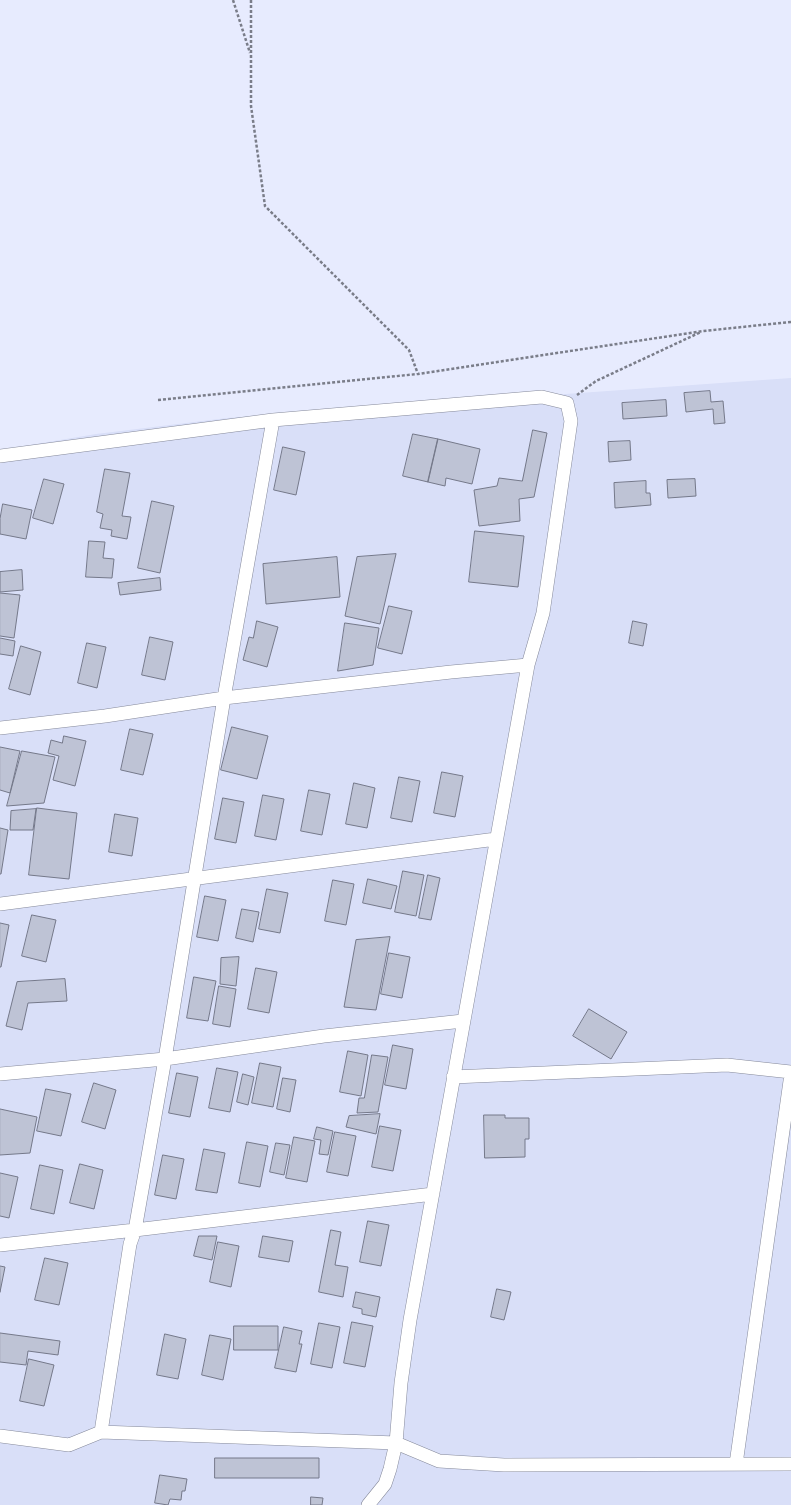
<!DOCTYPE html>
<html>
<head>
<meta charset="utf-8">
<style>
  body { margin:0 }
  canvas { display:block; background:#e7ebfe }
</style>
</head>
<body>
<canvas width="791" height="1505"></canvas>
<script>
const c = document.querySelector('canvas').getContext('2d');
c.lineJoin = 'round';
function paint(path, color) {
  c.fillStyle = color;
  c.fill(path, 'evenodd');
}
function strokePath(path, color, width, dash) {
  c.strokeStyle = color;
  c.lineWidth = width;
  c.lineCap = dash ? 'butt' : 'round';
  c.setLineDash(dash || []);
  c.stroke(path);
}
const built = new Path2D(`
  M 791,378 L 791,1505 L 0,1505 L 0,450 L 96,434 L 227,418 Z`);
const building = new Path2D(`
  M 710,391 L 711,402 L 723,401 L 725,423 L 714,424 L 713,409 L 686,412 L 684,393 Z
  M 666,400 L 667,416 L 623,419 L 622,403 Z
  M 533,430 L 547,433 L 534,497 L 519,499 L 520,521 L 479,526 L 474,490 L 497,486 L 499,478 L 522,481 Z
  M 413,434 L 438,439 L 428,482 L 403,476 Z
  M 438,439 L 480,449 L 472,484 L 446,478 L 445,486 L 428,482 Z
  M 630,441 L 631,460 L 609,462 L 608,442 Z
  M 283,447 L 305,452 L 296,495 L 274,490 Z
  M 105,469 L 130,473 L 122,516 L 131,517 L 127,539 L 111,536 L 112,530 L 100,528 L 103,514 L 97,512 Z
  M 44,479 L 64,484 L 53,524 L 33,518 Z
  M 695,479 L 696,496 L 668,498 L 667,480 Z
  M 646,481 L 646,493 L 650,493 L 651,505 L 615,508 L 614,483 Z
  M 152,501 L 174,506 L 160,573 L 138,568 Z
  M 3,504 L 32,510 L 26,539 L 0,534 L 0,519 Z
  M 475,531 L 524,536 L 518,587 L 469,582 Z
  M 89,541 L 105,542 L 103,558 L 114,559 L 112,578 L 86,577 Z
  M 396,554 L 380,624 L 345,616 L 357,557 Z
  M 337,557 L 340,597 L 266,604 L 263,564 Z
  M 22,570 L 23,590 L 0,592 L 0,572 Z
  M 160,578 L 161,590 L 120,595 L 118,583 Z
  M 0,593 L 20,595 L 14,638 L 0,636 Z
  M 389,606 L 412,611 L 402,654 L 378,648 Z
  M 257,621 L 278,627 L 267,667 L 243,660 L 249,637 L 253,638 Z
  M 633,621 L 647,624 L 643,646 L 629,643 Z
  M 345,623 L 379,628 L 373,665 L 338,671 Z
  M 150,637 L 173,642 L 165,680 L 142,675 Z
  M 0,638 L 15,641 L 13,656 L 0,654 Z
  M 87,643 L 106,647 L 97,688 L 78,683 Z
  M 21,646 L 41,652 L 30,695 L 9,689 Z
  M 232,727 L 268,736 L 257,779 L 221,770 Z
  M 130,729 L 153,734 L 143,775 L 121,770 Z
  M 64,736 L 86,741 L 75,786 L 53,780 L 59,756 L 48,753 L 51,740 L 62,743 Z
  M 0,747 L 20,751 L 10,793 L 0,790 Z
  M 22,751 L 55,757 L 44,803 L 7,806 Z
  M 442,772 L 463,776 L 455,817 L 434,813 Z
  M 399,777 L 420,781 L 412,822 L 391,818 Z
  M 354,783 L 375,788 L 367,828 L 346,824 Z
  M 309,790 L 330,794 L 322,835 L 301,831 Z
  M 263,795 L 284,799 L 276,840 L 255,836 Z
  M 223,798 L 244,802 L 236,843 L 215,839 Z
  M 37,808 L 77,813 L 69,879 L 29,875 Z
  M 36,809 L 33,830 L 10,830 L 11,811 Z
  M 115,814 L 138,818 L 132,856 L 109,852 Z
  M 0,828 L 8,830 L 1,874 L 0,874 Z
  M 403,871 L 424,875 L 416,916 L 395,912 Z
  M 428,875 L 440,878 L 431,920 L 419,918 Z
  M 368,879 L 397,886 L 391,909 L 363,903 Z
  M 333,880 L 354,884 L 346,925 L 325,921 Z
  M 267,889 L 288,893 L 280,933 L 259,929 Z
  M 205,896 L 226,900 L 218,941 L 197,937 Z
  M 242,909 L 259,912 L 253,942 L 236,938 Z
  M 32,915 L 56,920 L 46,962 L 22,956 Z
  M 0,923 L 9,925 L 1,967 L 0,967 Z
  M 390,937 L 376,1010 L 344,1007 L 356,940 Z
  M 389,953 L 410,957 L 402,998 L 381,994 Z
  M 239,957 L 236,986 L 220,984 L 221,958 Z
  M 256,968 L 277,972 L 269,1013 L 248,1009 Z
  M 194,977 L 216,981 L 208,1021 L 187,1018 Z
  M 65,979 L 67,1001 L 28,1003 L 22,1030 L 6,1026 L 17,982 Z
  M 219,986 L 236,989 L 230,1027 L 213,1024 Z
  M 589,1009 L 627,1032 L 611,1059 L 573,1036 Z
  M 393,1045 L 413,1049 L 406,1089 L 385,1085 Z
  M 348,1051 L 368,1055 L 361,1096 L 340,1092 Z
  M 372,1055 L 388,1057 L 378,1112 L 357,1113 L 359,1098 L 364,1098 Z
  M 260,1063 L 281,1067 L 273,1107 L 252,1103 Z
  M 217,1068 L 238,1072 L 230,1112 L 209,1108 Z
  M 177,1073 L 198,1077 L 190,1117 L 169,1113 Z
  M 243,1074 L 254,1077 L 248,1105 L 237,1102 Z
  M 283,1078 L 296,1080 L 290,1112 L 277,1109 Z
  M 94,1083 L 116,1090 L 105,1129 L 82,1122 Z
  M 46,1089 L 71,1094 L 61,1136 L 37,1131 Z
  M 0,1109 L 37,1117 L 30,1153 L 0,1155 Z
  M 380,1114 L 376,1134 L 346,1127 L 349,1116 Z
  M 484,1115 L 505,1115 L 505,1118 L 529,1118 L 529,1139 L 525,1139 L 525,1157 L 485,1158 Z
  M 380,1126 L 401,1130 L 393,1171 L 372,1167 Z
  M 317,1127 L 333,1131 L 328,1155 L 319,1154 L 321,1140 L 314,1139 Z
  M 335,1132 L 356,1136 L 348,1176 L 327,1172 Z
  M 294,1137 L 315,1141 L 307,1182 L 286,1178 Z
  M 247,1142 L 268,1146 L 260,1187 L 239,1183 Z
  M 276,1143 L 290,1145 L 284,1175 L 270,1172 Z
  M 204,1149 L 225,1153 L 217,1193 L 196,1190 Z
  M 163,1155 L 184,1159 L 176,1199 L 155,1195 Z
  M 80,1164 L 103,1170 L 94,1209 L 70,1203 Z
  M 40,1165 L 63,1170 L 54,1214 L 31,1209 Z
  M 0,1173 L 18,1177 L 9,1218 L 0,1216 Z
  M 368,1221 L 389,1225 L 381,1266 L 360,1262 Z
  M 331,1230 L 341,1232 L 335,1265 L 348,1267 L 343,1297 L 319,1292 Z
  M 199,1236 L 217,1236 L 212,1260 L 194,1256 Z
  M 263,1236 L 293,1241 L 289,1262 L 259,1257 Z
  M 218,1242 L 239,1246 L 231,1287 L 210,1282 Z
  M 45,1258 L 68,1263 L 59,1305 L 35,1300 Z
  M 0,1266 L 5,1267 L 0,1292 Z
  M 497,1289 L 511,1292 L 504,1320 L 491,1317 Z
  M 356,1292 L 380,1297 L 376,1317 L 362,1314 L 362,1309 L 353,1307 Z
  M 352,1322 L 373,1326 L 365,1367 L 344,1363 Z
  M 319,1323 L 340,1327 L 332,1368 L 311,1364 Z
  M 234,1326 L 278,1326 L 278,1350 L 234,1350 Z
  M 284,1327 L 302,1331 L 299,1344 L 302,1344 L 296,1372 L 275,1368 Z
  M 0,1333 L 60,1341 L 58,1355 L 28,1351 L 26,1365 L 0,1362 Z
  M 165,1334 L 186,1339 L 178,1379 L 157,1375 Z
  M 210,1335 L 231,1339 L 223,1380 L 202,1375 Z
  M 29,1359 L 54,1365 L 44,1406 L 20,1401 Z
  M 215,1458 L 319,1458 L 319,1478 L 215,1478 Z
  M 160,1475 L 187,1479 L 185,1491 L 182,1491 L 181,1500 L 170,1499 L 168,1505 L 155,1503 Z
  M 311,1497 L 323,1498 L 322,1505 L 311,1505 Z`);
const path = new Path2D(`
  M 233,0 L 250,53
  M 251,0 L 251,106 L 265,206 L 409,350 L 418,374
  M 577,395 L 596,381 L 701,332
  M 158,400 L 418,374 L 703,331 L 791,322`);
const minor = new Path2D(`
  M 0,456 L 273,420 L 542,397 L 567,403 L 571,421 L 543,613 L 528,665 L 410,1320 L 401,1383 L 396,1443 L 390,1469 L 385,1484 L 368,1505
  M 0,728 L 105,716 L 224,698 L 451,672 L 528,665
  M 0,904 L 496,839
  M 0,1074 L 165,1059 L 324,1036 L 463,1021
  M 453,1077 L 727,1065 L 791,1072
  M 0,1245 L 135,1230 L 433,1194
  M 101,1432 L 130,1244 L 135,1230 L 165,1059 L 224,698 L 273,420
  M 0,1436 L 69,1445 L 101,1432 L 396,1443 L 439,1461 L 504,1465 L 791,1464
  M 736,1464 L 791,1074`);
paint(built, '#d9dff8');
paint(building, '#bec3d5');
strokePath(building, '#75798a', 1);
strokePath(minor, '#85899a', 14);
strokePath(path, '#7a7d89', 2.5, [3, 2]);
strokePath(minor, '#fff', 13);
</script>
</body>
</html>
